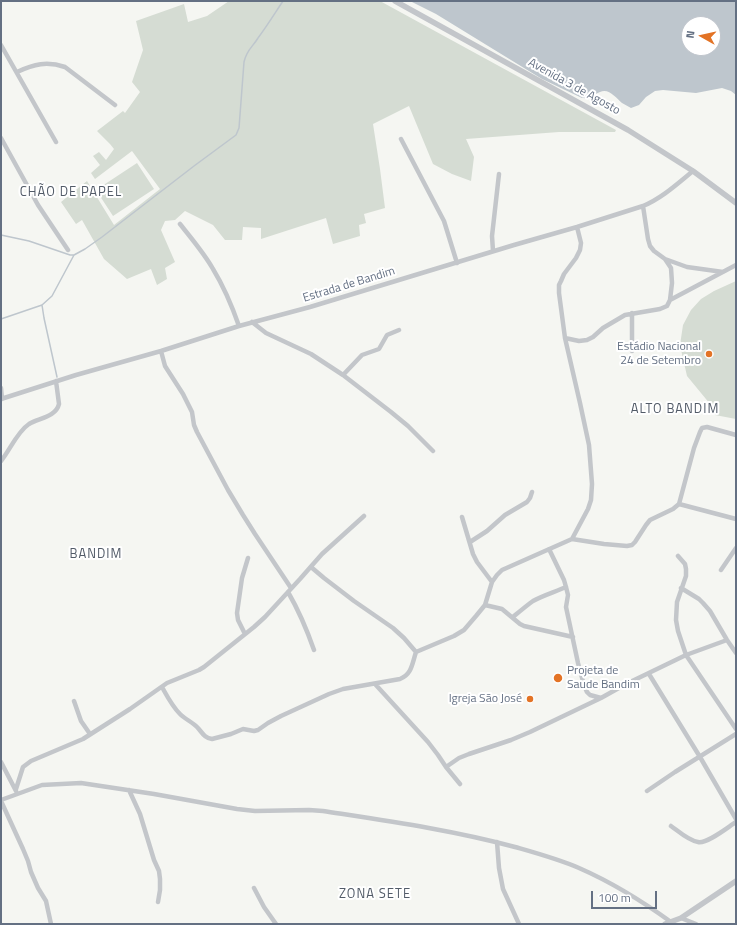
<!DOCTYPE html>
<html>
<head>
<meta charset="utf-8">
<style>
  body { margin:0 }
  #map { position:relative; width:737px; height:925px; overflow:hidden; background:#f5f6f2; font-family:"Titillium Web",sans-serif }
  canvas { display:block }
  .frame { position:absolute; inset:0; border:2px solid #647083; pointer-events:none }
  .north { position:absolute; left:681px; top:16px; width:40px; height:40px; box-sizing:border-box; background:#fff; border:1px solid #c1c6cd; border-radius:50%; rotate:278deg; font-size:11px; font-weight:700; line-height:16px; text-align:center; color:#647083 }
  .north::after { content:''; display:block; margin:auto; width:14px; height:18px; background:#e37325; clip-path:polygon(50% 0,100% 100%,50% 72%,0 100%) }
  .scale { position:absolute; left:591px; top:891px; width:66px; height:18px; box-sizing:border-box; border:2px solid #647083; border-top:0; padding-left:5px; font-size:12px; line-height:14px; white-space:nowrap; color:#647083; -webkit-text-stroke:3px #fff; paint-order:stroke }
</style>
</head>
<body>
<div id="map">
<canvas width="737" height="925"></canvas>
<div class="frame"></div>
<div class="north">N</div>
<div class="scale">100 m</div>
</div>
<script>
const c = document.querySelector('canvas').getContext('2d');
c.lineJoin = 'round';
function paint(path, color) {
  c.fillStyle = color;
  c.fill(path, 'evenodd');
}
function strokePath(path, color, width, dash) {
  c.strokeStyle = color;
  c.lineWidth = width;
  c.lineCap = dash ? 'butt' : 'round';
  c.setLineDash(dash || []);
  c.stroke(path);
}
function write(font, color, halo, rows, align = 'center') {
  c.font = font + ' "Titillium Web",sans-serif';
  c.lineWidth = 4;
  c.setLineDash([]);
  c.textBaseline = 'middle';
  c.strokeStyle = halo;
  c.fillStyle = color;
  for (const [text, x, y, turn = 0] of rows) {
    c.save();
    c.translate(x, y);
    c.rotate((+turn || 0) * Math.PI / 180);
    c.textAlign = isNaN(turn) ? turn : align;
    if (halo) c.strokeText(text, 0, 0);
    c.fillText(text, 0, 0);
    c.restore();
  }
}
const green = new Path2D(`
  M 229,1 L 380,1 L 616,130 L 615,132 L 559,132 L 466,139 L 474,157 L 471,181 L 452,174 L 433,164 L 409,106 L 373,124 L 380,169 L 385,208 L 364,214 L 366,223 L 359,225 L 360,236 L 333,244 L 326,218 L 261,239 L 261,228 L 243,227 L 242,240 L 225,240 L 213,225 L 185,211 L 175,220 L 165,221 L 161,230 L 175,262 L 165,268 L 167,279 L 157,285 L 151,269 L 127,279 L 104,259 L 82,220 L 76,224 L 61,202 L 87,181 L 114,225 L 160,189 L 132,151 L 95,179 L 91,173 L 100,165 L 93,156 L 99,152 L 106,160 L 114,149 L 110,144 L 97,131 L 123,111 L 125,113 L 140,92 L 132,82 L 143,50 L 136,21 L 184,4 L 188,22 L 207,16 Z
  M 137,163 L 154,189 L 113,216 L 96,190 Z
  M 736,281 L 736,419 L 715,415 L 715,410 L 687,376 L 684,363 L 680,345 L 683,325 L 691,310 L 701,299 L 714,291 Z`);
const water = new Path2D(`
  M 410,1 L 736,1 L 736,95 L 731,91 L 722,88 L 696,93 L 663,90 L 655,91 L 646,97 L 639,105 L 631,108 C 628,106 625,105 622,103 C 616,98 609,88 600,92 C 592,95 591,99 582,98 L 542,79 L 493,49 L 436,14 ZM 689,24 L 713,24 L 713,48 L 689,48 Z`);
const stream = new Path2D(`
  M 1,235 L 29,241 L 70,255 L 74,255
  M 42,305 L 44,318 L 57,377
  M 1,319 L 42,305 L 52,296 L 74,255 L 85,249 L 102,237 L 194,166 L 236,135 L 239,128 L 244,62 C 247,49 252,48 258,38 C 267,26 275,13 283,1`);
const minor = new Path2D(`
  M 1,45 L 56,142
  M 17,72 C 34,64 47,61 65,67 L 115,105
  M 1,138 L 38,205 L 68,250
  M 401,139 L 444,221 L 457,263
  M 180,224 C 191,238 204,253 213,269 C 224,287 232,306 239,326
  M 493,251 L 492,236 L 499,174
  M 665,259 L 687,267 L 723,272
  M 670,300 L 736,265
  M 252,322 L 266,333 L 311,354 L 343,375 L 391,412 L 408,426 L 433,451
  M 565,338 L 579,341 L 587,340 L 593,337 L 603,328 L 625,315 L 660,309 L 667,306 L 670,300 L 672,283 L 671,268 L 665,259 L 654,251 L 650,246 L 648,239 L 643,206
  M 161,351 L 165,366 L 183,394 L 192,412 L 194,425 L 197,432 L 228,490 L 243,515 L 255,534 L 291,588
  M 632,351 L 632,313
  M 343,375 L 362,355 L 379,349 L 387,335 L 399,330
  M 1,388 L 2,399
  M 1,399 L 76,375 L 161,351 L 239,326 L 310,307 L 514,245 L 577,227 L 643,206 C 662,198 677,184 693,171
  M 1,461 C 10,450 17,432 29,424 C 39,418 56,417 59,404 L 56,381
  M 679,504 L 736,519
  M 462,517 L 473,554 L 477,562 L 492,582
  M 572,539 L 604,544 L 627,546 L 632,545 L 635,542 L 646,525 L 650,520 L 673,509 L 679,504 L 694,448 L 700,432 L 702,428 L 707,427 L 736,435
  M 470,542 L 487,531 L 505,515 L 527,502 L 530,498 L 532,492
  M 549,549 L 564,580 L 566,587 L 568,595 L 566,607 L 578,663 L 584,685 L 587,692 L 590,695 L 601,698
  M 678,556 L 685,564 L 686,569 L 686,576 L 677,602 L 676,620 L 678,631 L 686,655 L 736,729
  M 311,567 L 324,578 L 354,601 L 393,628 L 404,638 L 416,652
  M 721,570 L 736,548
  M 681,588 L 699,599 L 703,603 L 710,611 L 727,640 L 736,653
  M 288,592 C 299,611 307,630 314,650
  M 485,605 L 502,609 L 520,624 L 524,626 L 573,637
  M 513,617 C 519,612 526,606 533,601 C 544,595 555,592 566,587
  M 245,634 L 238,620 L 237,613 L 242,578 L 248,558
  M 649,674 L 700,757 L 736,819
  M 375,684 L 428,742 L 438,755 L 446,767 L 460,784
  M 162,687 C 167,696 172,706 180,714 C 185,719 192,722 197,727 C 202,732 204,738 212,739 L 231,734 L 243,729 L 254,731 L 258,730 L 268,723 L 281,716 L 329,694 L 343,689 L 400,679 C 412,674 412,664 416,652 L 454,636 L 464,630 L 476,616 L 485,605 L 492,582 L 497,575 L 502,570 L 572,539 L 588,509 L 591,500 L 592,484 L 589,445 L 580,403 L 565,338 L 559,293 L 559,285 L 561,281 L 564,274 L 576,258 L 580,250 L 581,243 L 577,227
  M 74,701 L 81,721 L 90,734
  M 1,762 L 16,791
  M 446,767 L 459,758 L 469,754 L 511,740 L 530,732 L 601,698 L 626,684 L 686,655 L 727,640
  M 16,789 L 23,767 L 31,761 L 83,739 L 130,709 L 167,683 L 199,670 L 204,667 L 254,627 L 265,617 L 300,579 L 322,554 L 364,516
  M 129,790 L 140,814 L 154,860 L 159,871 L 160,879 L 160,890 L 158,902
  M 647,791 L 675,772 L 736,734
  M 1,800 L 42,785 L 81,783 L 154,794 L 237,809 L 255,811 L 309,810 L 323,811 C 388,821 452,830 515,847 C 536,853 558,859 579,868 C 611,882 642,901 671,922
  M 1,801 L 23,849 L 28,861 L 31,872 L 38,888 L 46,901 L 51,924
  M 671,826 C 678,831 689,841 698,842 C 707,844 728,827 736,822
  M 497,842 L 499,868 L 503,889 L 519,924
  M 254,888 L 264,907 L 276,924
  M 681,918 L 696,924`);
const tertiary = new Path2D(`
  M 395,1 L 628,130 L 693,171 L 736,203
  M 665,924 L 681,918 L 736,881`);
const markers = [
  [709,354,4,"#e37325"],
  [558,678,5,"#e37325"],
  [530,699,4,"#e37325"]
];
const streetNames = [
  ["Avenida 3 de Agosto",574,87,29],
  ["Estrada de Bandim",349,285,-17]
];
const poiNames = [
  ["Estádio Nacional",701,347],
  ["24 de Setembro",701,361],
  ["Projeta de",567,671,"left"],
  ["Saude Bandim",567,685,"left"],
  ["Igreja São José",522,699]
];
const neighbourhoodNames = [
  ["CHÃO DE PAPEL",71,193],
  ["ALTO BANDIM",675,410],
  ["BANDIM",96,555],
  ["ZONA SETE",375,895]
];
paint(green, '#d5dcd3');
paint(water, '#bec6cd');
strokePath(stream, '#bec6cd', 1.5);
strokePath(minor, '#c3c6ca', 4.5);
strokePath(tertiary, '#c3c6ca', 5.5);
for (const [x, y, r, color] of markers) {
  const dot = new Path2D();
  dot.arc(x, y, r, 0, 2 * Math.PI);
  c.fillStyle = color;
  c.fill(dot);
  strokePath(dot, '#fff', 1.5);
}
write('12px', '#647083', '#fff', streetNames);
write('12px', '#647083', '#fff', poiNames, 'right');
c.letterSpacing = '1px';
write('13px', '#525b68', '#fff', neighbourhoodNames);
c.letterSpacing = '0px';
</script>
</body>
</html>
